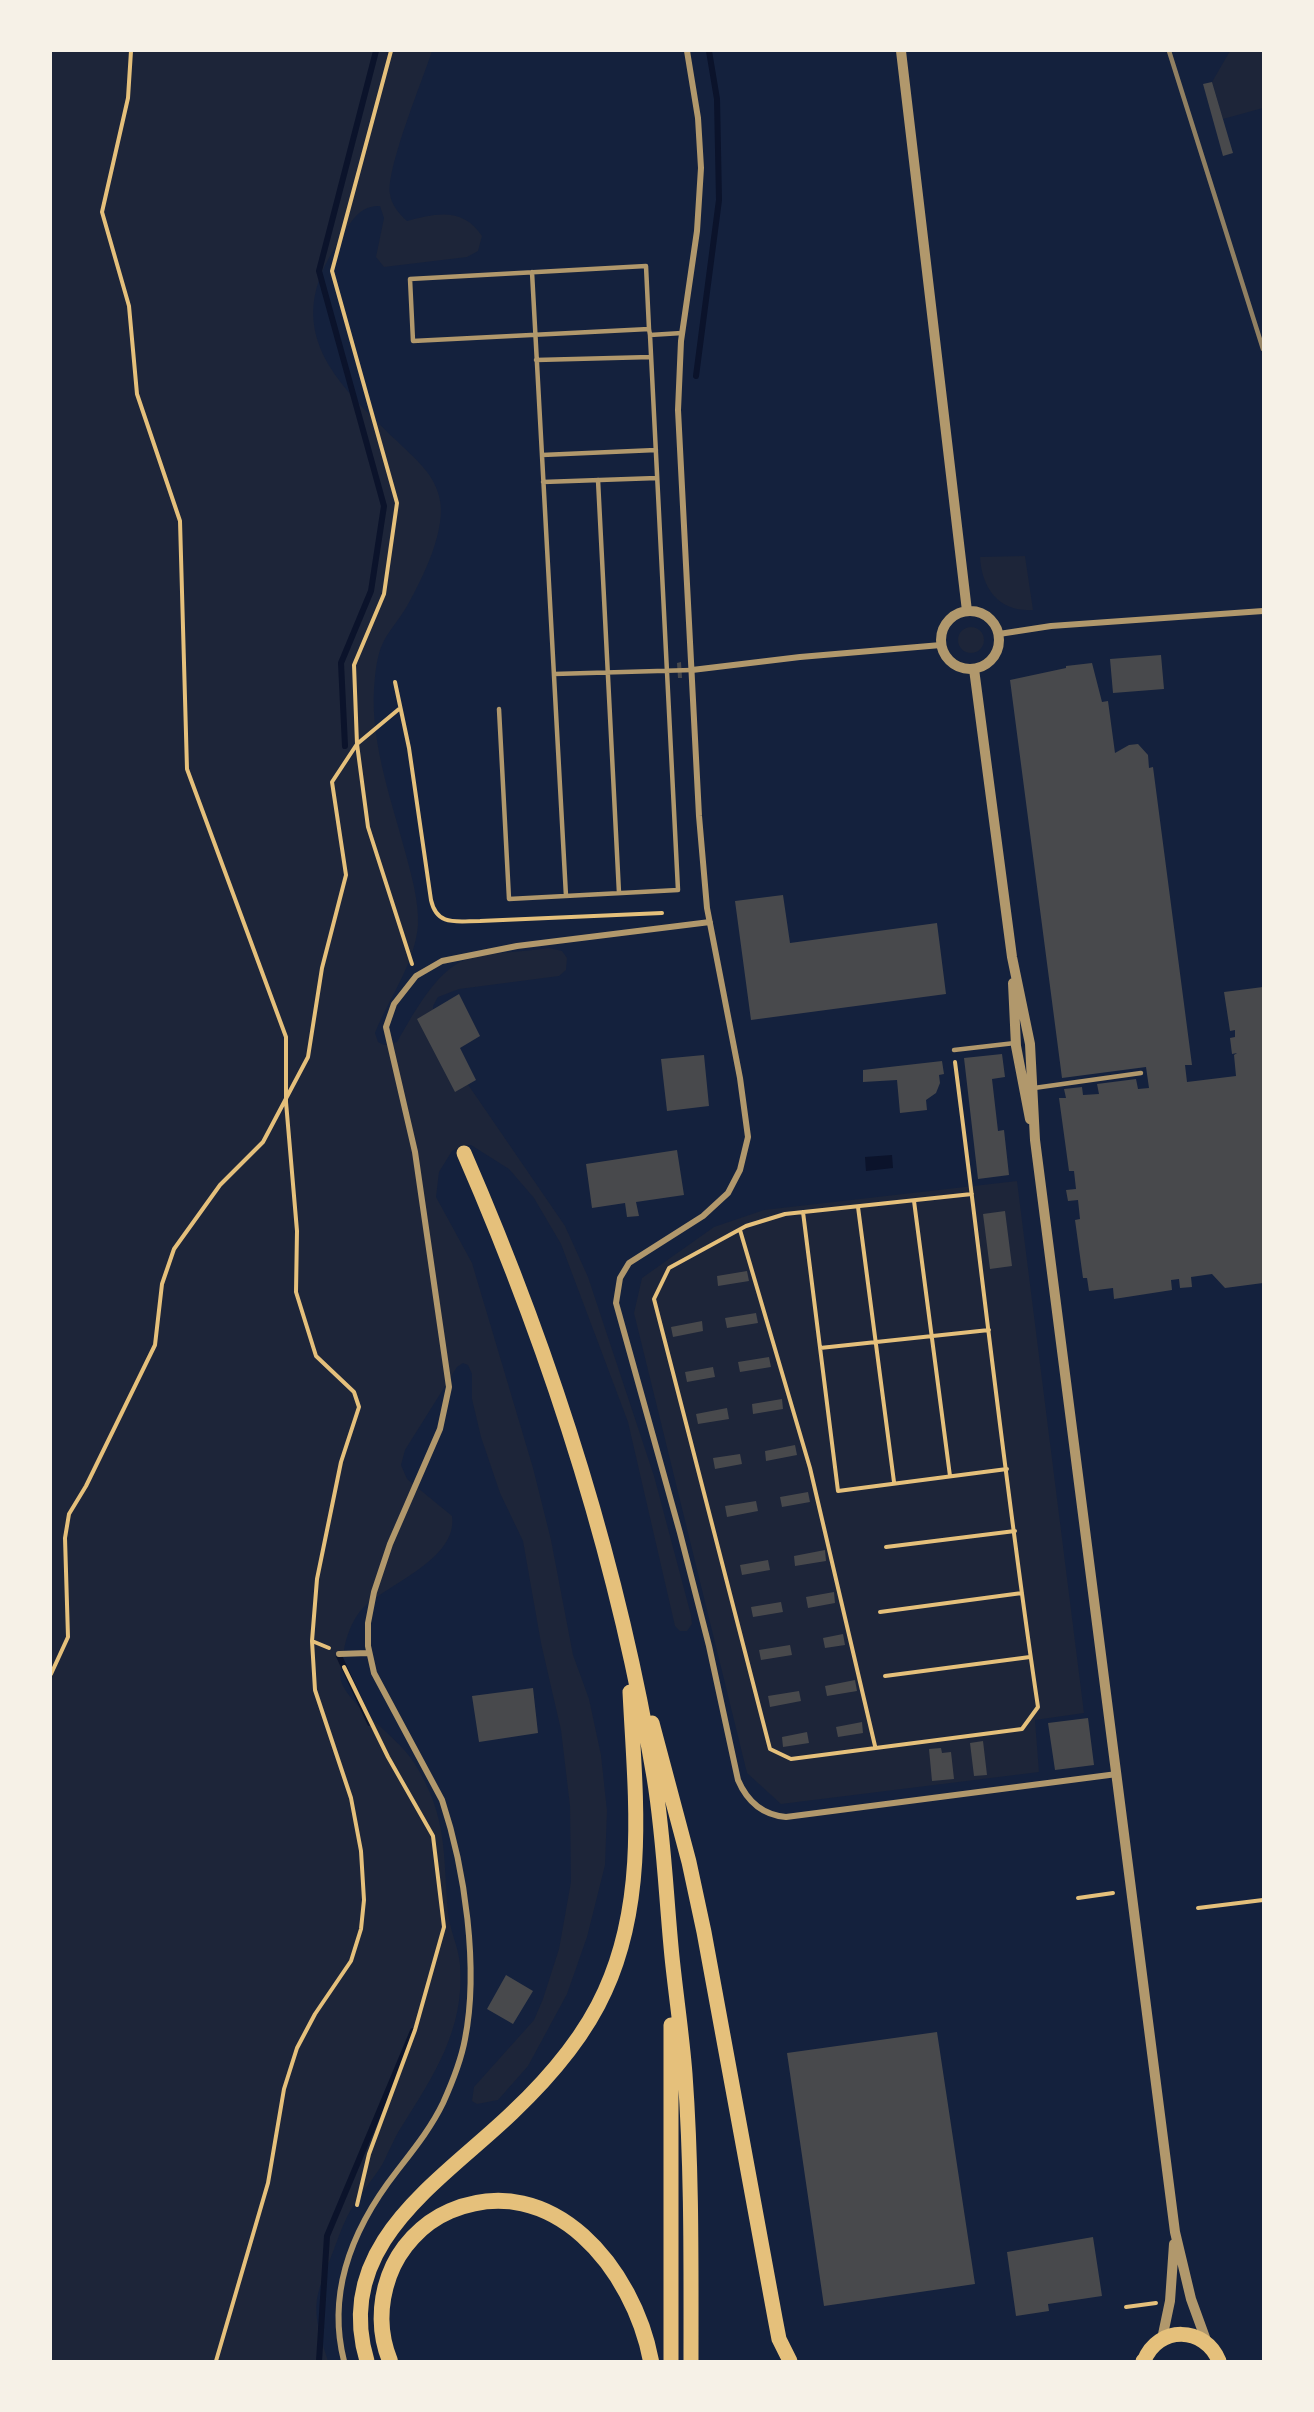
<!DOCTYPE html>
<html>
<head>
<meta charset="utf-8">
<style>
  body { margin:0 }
  #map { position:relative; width:1314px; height:2412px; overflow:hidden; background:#14213d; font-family:Manrope,sans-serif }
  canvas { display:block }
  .frame { position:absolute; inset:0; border:52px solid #f6f1e7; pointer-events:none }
</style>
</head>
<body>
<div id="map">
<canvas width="1314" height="2412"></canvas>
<div class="frame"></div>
</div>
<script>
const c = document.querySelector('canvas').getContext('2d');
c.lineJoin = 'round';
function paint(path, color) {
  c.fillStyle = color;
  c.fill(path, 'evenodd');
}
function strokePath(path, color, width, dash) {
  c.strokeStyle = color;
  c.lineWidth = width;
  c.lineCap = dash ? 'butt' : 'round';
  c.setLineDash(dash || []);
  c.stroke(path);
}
const green = new Path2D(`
  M 51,51 L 432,51 C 423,79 386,169 390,194 C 391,204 399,214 407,221 C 436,213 463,207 482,236 L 478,251 L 467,257 L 384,267 L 376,257 L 384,218 L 380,206 C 357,205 349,226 338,243 C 280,330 334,381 397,441 C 414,458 433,472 439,496 C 448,527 423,578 407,606 C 400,619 388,631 382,645 C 378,654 376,667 375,677 C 368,736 390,795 405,851 C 411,874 419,900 418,925 C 415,963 389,998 375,1033 L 378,1042 L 384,1045 L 397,1042 C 411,1018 436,970 465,960 C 489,952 523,952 549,948 L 562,951 L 567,958 L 566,970 L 559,976 L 459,989 L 438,997 L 433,1006 L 433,1024 L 445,1051 L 565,1226 L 588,1277 L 654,1476 L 691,1615 L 692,1624 L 687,1631 L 680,1631 L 675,1626 L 628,1422 L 561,1244 L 534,1198 L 509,1169 L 471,1145 L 462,1146 L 452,1151 L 439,1172 L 436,1197 L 472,1263 L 533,1468 L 551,1540 L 573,1655 L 589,1699 L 601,1755 L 607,1811 L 605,1865 L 587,1937 L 567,1994 L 528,2066 L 498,2100 L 477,2104 L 472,2101 L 474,2087 L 534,2020 L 543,1999 L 559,1949 L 571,1882 L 570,1806 L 561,1730 L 541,1643 L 523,1541 L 500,1493 L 481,1437 L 472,1399 L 472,1374 L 468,1365 L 463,1363 L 457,1367 L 405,1450 L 401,1465 L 407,1479 L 452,1516 C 458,1559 389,1583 363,1608 C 353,1618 345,1639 344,1652 C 342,1661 339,1673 341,1681 C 348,1705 399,1737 415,1764 C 448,1817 443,1854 448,1913 C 450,1931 459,1948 460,1965 C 465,2029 434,2075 402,2126 C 394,2138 389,2152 382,2165 C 371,2182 356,2199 347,2217 C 340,2231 335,2248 329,2262 C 325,2274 319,2287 317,2299 C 314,2320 322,2342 328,2361 L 51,2361 Z
  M 1230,51 L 1263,51 L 1263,108 L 1223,119 L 1212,82 Z
  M 1025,556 L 1033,610 C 1000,612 982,590 980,557 Z
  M958 640a13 13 0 1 1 26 0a13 13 0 1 1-26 0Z
  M 1017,1181 L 1084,1713 L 1035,1720 L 1039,1772 L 781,1804 L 747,1773 L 634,1313 L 642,1278 L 714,1227 L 764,1210 Z`);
const water = new Path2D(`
  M 892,1155 L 893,1168 L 866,1171 L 865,1157 Z`);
const stream = new Path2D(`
  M 696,376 L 719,200 L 717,99 L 709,51
  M 345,746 L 341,663 L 371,591 L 384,506 L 319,271 L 376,51
  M 339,1656 L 370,1723
  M 319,2361 L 327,2236 L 413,2031`);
const building = new Path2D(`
  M 1212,82 L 1233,153 L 1223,156 L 1203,84 Z
  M 1161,655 L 1164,689 L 1113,693 L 1110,659 Z
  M 681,662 L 682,678 L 678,678 L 677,663 Z
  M 1092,663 L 1102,702 L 1108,701 L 1115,753 L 1129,745 L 1138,744 L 1148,755 L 1149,768 L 1153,767 L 1192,1065 L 1185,1065 L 1187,1082 L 1236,1076 L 1234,1055 L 1237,1053 L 1232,1054 L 1230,1038 L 1235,1037 L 1235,1030 L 1230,1031 L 1224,992 L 1263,987 L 1263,1283 L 1225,1288 L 1212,1274 L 1191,1277 L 1192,1287 L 1180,1288 L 1179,1279 L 1171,1280 L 1172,1290 L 1114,1299 L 1113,1288 L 1089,1291 L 1087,1278 L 1083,1278 L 1075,1220 L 1080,1219 L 1078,1200 L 1068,1201 L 1066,1190 L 1076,1189 L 1074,1171 L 1069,1171 L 1059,1098 L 1066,1098 L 1064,1089 L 1082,1087 L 1083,1095 L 1099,1094 L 1097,1084 L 1136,1079 L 1138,1089 L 1149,1088 L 1146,1067 L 1062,1078 L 1010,680 L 1066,668 L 1066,666 Z
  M 783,895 L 790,943 L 937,923 L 946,994 L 751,1020 L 735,901 Z
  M 459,994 L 480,1036 L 460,1048 L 476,1080 L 455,1092 L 417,1019 Z
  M 1002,1054 L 1005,1077 L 992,1079 L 998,1131 L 1004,1130 L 1009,1175 L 978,1179 L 964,1058 Z
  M 704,1055 L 709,1106 L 667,1111 L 661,1059 Z
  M 942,1061 L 944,1074 L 939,1075 L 940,1083 L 936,1093 L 926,1100 L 927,1110 L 900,1113 L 897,1080 L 863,1082 L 863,1070 Z
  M 677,1150 L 684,1195 L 636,1202 L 639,1216 L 627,1217 L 625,1203 L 592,1208 L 586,1164 Z
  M 1005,1211 L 1012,1266 L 990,1269 L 983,1214 Z
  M 747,1271 L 749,1281 L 718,1286 L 717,1276 Z
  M 756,1313 L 758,1323 L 727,1328 L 725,1318 Z
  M 702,1321 L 703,1331 L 673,1337 L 671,1327 Z
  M 769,1357 L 771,1367 L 740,1372 L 738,1362 Z
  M 713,1367 L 715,1377 L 687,1382 L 685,1372 Z
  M 782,1399 L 783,1409 L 753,1414 L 752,1404 Z
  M 727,1408 L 729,1419 L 698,1424 L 696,1414 Z
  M 795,1445 L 797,1455 L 766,1461 L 765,1451 Z
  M 740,1454 L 742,1464 L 715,1469 L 713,1458 Z
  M 808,1492 L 810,1502 L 782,1507 L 780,1497 Z
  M 756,1501 L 758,1511 L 727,1517 L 725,1506 Z
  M 825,1550 L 826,1561 L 795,1566 L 794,1556 Z
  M 768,1560 L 770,1570 L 742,1575 L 740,1565 Z
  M 834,1592 L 835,1603 L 808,1608 L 806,1597 Z
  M 781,1602 L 783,1612 L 753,1617 L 751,1607 Z
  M 843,1634 L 845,1645 L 825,1648 L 823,1638 Z
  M 790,1645 L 792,1655 L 761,1660 L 759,1650 Z
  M 855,1680 L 857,1691 L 827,1696 L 825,1686 Z
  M 533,1688 L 538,1733 L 479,1742 L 472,1696 Z
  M 799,1691 L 801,1701 L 770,1707 L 768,1696 Z
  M 1088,1718 L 1094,1765 L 1055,1770 L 1048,1723 Z
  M 862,1722 L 863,1733 L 838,1737 L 836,1727 Z
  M 807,1732 L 809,1743 L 783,1747 L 782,1737 Z
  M 983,1741 L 987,1775 L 974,1776 L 970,1743 Z
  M 941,1748 L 942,1753 L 951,1752 L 954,1779 L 932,1781 L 929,1749 Z
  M 506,1975 L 533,1991 L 513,2024 L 487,2009 Z
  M 937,2032 L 975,2284 L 824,2306 L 787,2053 Z
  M 1093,2237 L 1102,2296 L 1048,2304 L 1049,2311 L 1016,2316 L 1007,2252 Z`);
const path = new Path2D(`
  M 131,51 L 128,98 L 102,212 L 129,306 L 137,394 L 180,521 L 187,769 L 286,1037 L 286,1102 L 297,1231 L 296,1292 L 316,1356 L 354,1392 L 359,1407 L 341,1462 L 317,1579 L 312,1641 L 329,1648
  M 391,51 L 332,271 L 397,503 L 384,594 L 354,665 L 357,744 L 368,827 L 412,964
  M 395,682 L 409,748 L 431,900 C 437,927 457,921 480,921 L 662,913
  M 955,1062 C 983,1277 1006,1493 1038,1707 L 1022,1729 L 791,1759 L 770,1749 L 654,1299 L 669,1268 L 746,1226 L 785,1214 L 972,1194
  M 914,1201 L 950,1476
  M 858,1207 L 894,1482
  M 803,1212 L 838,1491 L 1007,1469
  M 740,1230 L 810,1468 L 875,1746
  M 820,1348 L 989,1330
  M 886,1547 L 1015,1531
  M 880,1612 L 1022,1593
  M 344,1667 L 388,1757 L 433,1836 L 444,1927 L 415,2030 L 369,2154 L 357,2205
  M 51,1674 L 68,1637 L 65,1538 L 69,1514 L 86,1486 L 155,1345 L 162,1284 L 174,1249 L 220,1185 L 263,1142 L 308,1057 L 322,968 L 346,875 L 332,782 L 357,744 L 399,709
  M 885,1676 L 1030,1657
  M 1078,1898 L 1113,1893
  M 1198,1908 L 1263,1900
  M 1126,2307 L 1156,2303
  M 216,2361 L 268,2183 L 284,2089 L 297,2048 L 315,2014 L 351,1961 L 361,1929 L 364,1900 L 361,1851 L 351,1798 L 315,1690 L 312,1641`);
const service = new Path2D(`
  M 532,272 L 566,896
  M 649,329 L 646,266 L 410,279 L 413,341 L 649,329 L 650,335 L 682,333
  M 536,360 L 651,357
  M 542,455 L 656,450
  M 598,480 L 619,893
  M 543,482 L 657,478
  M 554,674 L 692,670
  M 499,709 L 509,899 L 678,890 L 650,335
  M 954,1050 L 1015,1043
  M 1034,1088 L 1141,1073`);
const minor = new Path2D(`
  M 687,51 L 698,118 L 701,168 L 697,231 L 681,341 L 678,410 L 699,816 L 707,908 L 740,1078 L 748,1137 L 740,1170 L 728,1193 L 703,1216 L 629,1263 L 620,1278 L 616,1303 L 680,1533 L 709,1646 L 738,1780 C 747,1801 763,1815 786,1817 L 1117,1774
  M 999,634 L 1051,626 L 1263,611
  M 692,670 L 800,657 L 941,645
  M 339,1654 L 368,1653
  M 344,2361 C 326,2290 354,2226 397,2171 C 414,2149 431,2128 443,2103 C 452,2083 461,2061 465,2039 C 479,1968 465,1869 442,1800 L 374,1673 L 368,1646 L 368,1623 L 374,1592 L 390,1544 L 440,1429 L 449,1387 L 415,1152 L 386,1027 L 394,1004 L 416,976 L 442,961 L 517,946 L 710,922`);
const tertiary = new Path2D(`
  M 901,51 L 967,611
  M941 640a29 29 0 1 1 58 0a29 29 0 1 1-58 0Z
  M 974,669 L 1012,957 L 1030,1044 L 1035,1140 L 1175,2232 L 1191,2299 L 1207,2343
  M 1013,983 L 1016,1046 L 1030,1119
  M 1162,2339 L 1170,2301 L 1174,2244`);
const primary = new Path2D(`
  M 1144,2361 C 1158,2325 1205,2326 1219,2361`);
const trunk = new Path2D(`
  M 464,1153 C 551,1353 618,1561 654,1777 C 664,1837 666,1897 672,1957 C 676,1996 682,2035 685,2074 C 692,2170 691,2266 691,2361
  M 652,1723 L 689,1862 L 704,1932 L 775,2318 L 779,2339 L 790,2361
  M 367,2361 C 332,2245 440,2182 512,2113 C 549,2078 584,2038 605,1991 C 648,1897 635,1792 630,1692
  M 671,2361 L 671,2025
  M 1143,2361 L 1144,2361`);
const motorway = new Path2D(`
  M 390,2361 C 379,2334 379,2304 389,2276 C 399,2248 422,2223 450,2211 C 553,2168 634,2270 651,2361`);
const rail = new Path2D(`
  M 1169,51 L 1263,349`);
paint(green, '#1d2539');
paint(water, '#0b132b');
strokePath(stream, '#0b132b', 6);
paint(building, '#48494c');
strokePath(path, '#e5c07b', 4);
strokePath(service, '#b1986c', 4.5);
strokePath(minor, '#b1986c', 6);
strokePath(tertiary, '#b1986c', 10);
strokePath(primary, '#e5c07b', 15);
strokePath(trunk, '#e5c07b', 15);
strokePath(motorway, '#e5c07b', 16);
strokePath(rail, '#918062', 4.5);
</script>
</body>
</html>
